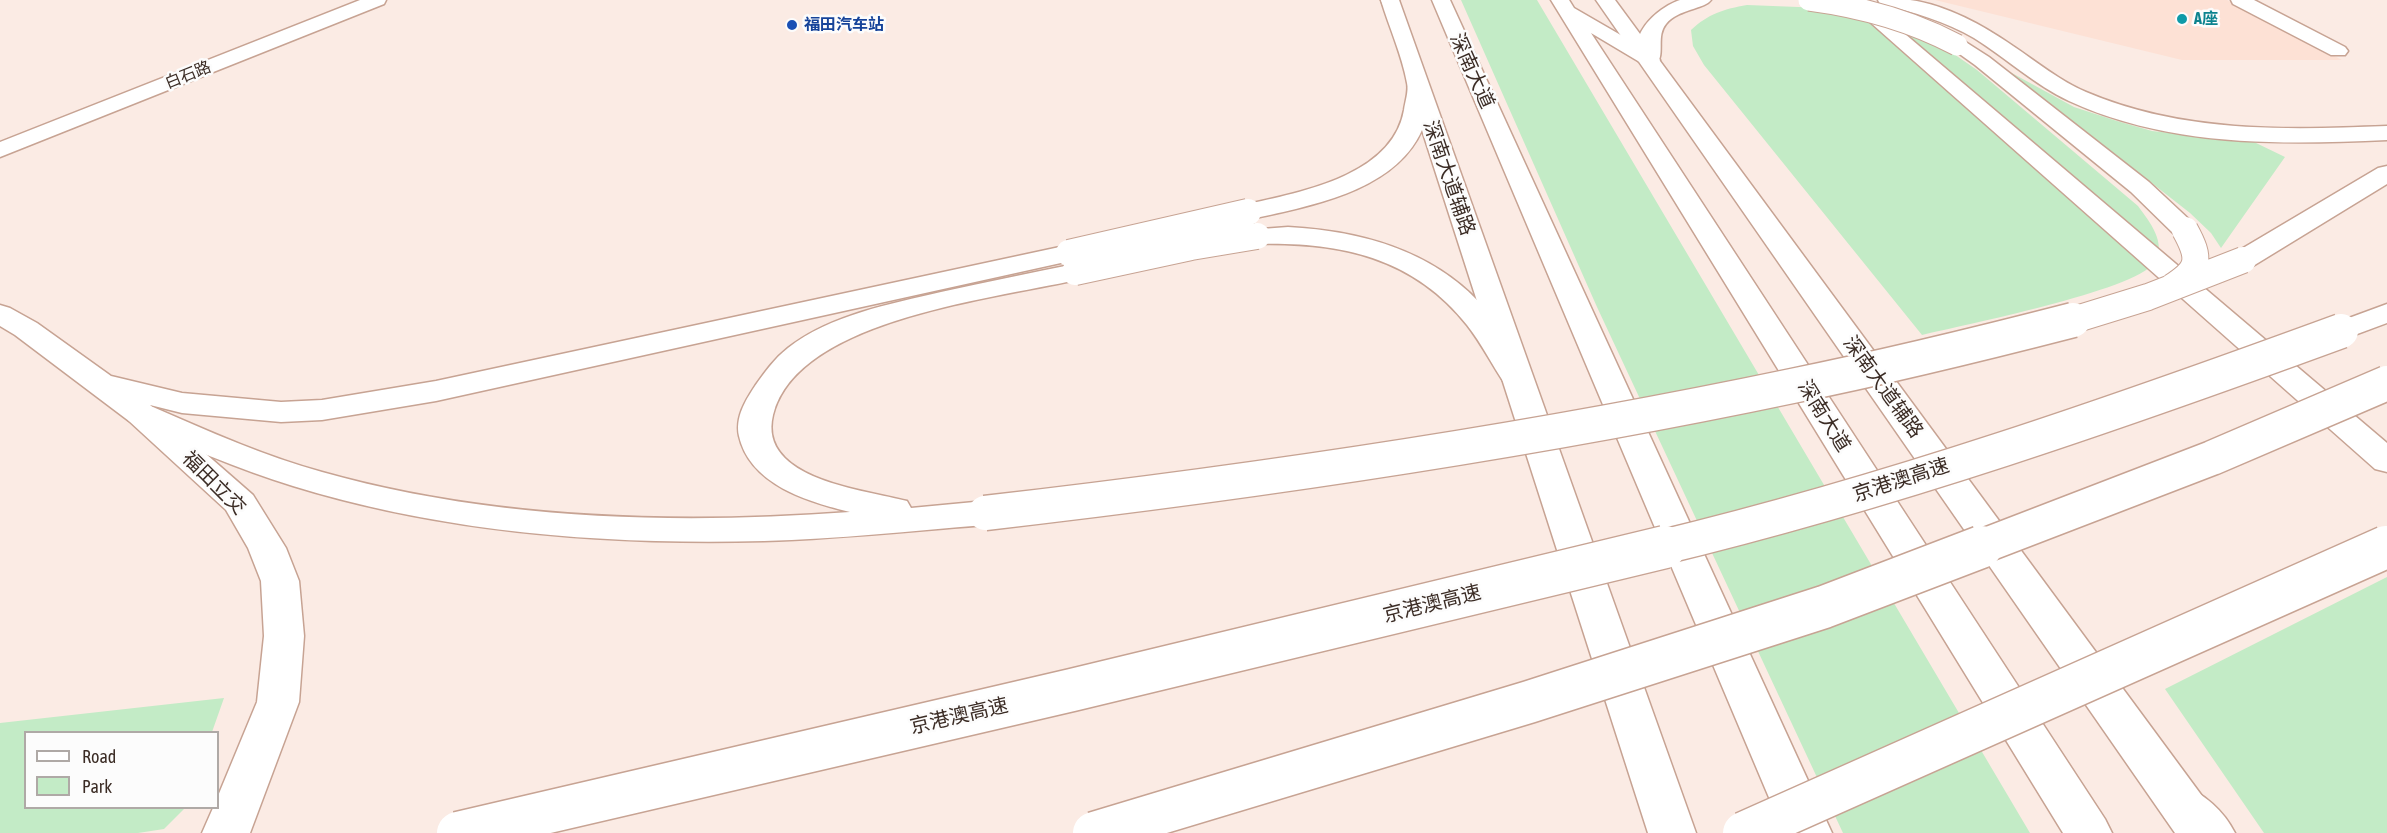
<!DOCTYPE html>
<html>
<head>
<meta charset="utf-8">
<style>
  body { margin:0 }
  #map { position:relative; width:2387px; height:833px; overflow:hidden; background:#fbebe4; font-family:"Asap Condensed",sans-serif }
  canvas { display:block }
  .legend { position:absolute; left:24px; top:731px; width:195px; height:78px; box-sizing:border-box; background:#fcfcfc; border:2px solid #afa9a6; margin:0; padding:8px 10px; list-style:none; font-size:18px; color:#3b2c25 }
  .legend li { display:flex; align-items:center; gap:12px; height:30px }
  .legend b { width:30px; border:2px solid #afa9a6 }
</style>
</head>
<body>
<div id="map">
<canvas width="2387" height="833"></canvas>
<ul class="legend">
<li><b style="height:8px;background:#fff"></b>Road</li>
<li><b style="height:16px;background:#c3ebc6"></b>Park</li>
</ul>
</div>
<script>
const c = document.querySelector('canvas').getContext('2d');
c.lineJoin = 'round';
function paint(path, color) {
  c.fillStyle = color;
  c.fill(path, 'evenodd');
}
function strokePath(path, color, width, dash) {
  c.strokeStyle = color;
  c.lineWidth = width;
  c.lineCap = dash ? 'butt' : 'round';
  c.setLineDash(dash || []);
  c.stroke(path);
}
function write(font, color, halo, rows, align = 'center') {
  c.font = font + ' "Asap Condensed","Noto Sans SC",sans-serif';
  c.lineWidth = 5;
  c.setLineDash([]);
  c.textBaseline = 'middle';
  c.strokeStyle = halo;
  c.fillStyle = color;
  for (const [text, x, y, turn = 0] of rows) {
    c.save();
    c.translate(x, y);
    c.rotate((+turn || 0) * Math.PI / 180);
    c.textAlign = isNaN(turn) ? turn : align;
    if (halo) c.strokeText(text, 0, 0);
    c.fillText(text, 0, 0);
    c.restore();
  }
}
const built = new Path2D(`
  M 1935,0 L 2227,0 L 2342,60 L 2182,60 Z`);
const green = new Path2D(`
  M 1461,0 L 1537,0 L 2030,833 L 1843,833 L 1597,307 Z
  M 1747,5 L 1824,8 L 1938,43 L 1977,70 L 2138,206 C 2149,221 2168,244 2154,263 C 2134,291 1963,325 1922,335 L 1704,65 L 1693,46 L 1691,30 C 1708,14 1724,9 1747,5 Z
  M 2010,72 L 2074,107 L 2117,121 L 2152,131 L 2254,142 L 2285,157 L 2221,248 L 2211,233 L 2190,213 Z
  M 2387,577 L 2387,833 L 2264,833 L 2165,689 Z
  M 224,698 L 212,732 L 26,732 L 26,808 L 185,808 L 164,829 L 138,833 L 0,833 L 0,723 Z`);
const street = new Path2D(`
  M 1845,0 L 1865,0 L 2387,443 L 2387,472 L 2375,469 Z
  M 2231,0 L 2254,0 L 2345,47 L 2348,51 L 2345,55 L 2331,55 L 2233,4 Z`);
const secondary = new Path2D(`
  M 360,0 L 386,0 L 384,4 L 0,157 L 0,142 Z
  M 1381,0 L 1399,0 L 1696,833 L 1648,833 L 1422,130 C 1394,193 1307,206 1248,220 L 1239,218 L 1235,212 L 1239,206 C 1295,193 1392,178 1404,110 C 1405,102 1409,91 1407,83 C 1402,55 1389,27 1381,0 Z
  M 1596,0 L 1615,0 L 2219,819 L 2226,833 L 2175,833 Z
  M 1069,245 L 1079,247 L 1083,253 L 1079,259 L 436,401 L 322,420 L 281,422 L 182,413 L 150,405 L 253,495 L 286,548 L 299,581 L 304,636 L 299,702 L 250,833 L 202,833 L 213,808 L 218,808 L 218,796 L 257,702 L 264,636 L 261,581 L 248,548 L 226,510 L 129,421 L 15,335 L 0,326 L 0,305 L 10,308 L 37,323 L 111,376 L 182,393 L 281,402 L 322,400 L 436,381 Z`);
const primary = new Path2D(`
  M 1381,0 L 1399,0 L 1397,5 L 1383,5 Z
  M 1432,0 L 1450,0 L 1832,833 L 1784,833 Z
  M 1551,0 L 1569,0 L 1574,8 L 1657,56 L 1660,60 L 1657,64 L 1650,66 L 1643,64 L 1591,33 L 2105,819 L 2112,833 L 2063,833 Z`);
const highway = new Path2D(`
  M 1680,0 L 1711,0 C 1705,9 1678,9 1666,24 C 1656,36 1665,53 1657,64 L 1650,66 L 1643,64 C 1624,38 1656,8 1680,0 Z
  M 1878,0 C 1888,0 1899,0 1910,0 C 1946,5 1983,25 2013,46 C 2037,62 2060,81 2086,92 C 2182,133 2285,130 2387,126 L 2387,140 C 2280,145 2169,147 2069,101 C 2035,85 2006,58 1974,38 C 1945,21 1913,12 1880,4 Z
  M 1957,39 L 1964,41 L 1989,57 L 2149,182 L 2194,224 L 2198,230 L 2194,236 L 2185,238 L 2176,236 L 2131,192 L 1975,65 L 1947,45 L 1950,41 Z
  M 2387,166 L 2387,184 L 2253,266 L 2243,268 L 2233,266 L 2229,260 L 2233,254 L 2378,168 Z
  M 1288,227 C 1364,231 1438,252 1488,312 C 1505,332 1518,355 1532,377 L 1527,384 L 1516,386 L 1505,384 C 1492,365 1482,344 1467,325 C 1413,257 1340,242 1257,244 L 1248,242 L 1244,236 L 1248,230 Z
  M 1075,264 L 1085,266 L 1089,272 L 1085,278 C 1003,298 797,317 773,415 C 757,480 866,490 907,501 L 911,508 L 985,501 L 998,505 L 1003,513 L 998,521 L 985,525 C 911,531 838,539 764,541 C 606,545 445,533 293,486 C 237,469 183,445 129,421 L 125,414 L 129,407 L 141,404 L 153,407 C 208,431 264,456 322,472 C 492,520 675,525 850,512 C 809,502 750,485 739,436 C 735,418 745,401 755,386 C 765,372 774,359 788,348 C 830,315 890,304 941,292 C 986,282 1030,273 1075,264 Z
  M 2387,304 L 2387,323 L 2341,340 L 2330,337 L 2326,331 L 2330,325 Z
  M 2181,785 C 2204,793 2224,811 2235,833 L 2180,833 L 2165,818 L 2158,804 L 2165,790 Z`);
const secondaryBridge = new Path2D(`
  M 1069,253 L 1248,212`);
const highwayBridgeFar3 = new Path2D(`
  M 1809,0 C 1862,7 1910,20 1957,45`);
const highwayBridgeFar2 = new Path2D(`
  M 1075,272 L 1191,247 L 1257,236
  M 2172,287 C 2200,269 2201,259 2185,230
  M 2067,322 L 2148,297 L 2243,260`);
const highwayBridgeFar1 = new Path2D(`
  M 985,513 C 1255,482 1525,442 1792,386 C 1886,367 1980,344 2073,320
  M 1659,548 C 1891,492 2117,413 2341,331
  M 1978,548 L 2212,458 L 2387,383
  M 2382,548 L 2387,546`);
const highwayBridge = new Path2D(`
  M 458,833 L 1072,690 L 1665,547
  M 1094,833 L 1529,702 L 1824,607 L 1981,547
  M 1744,833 L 2386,547`);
const markers = [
  [2182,19,6,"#0f9aa8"],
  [792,25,6,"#1a4fb4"]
];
const farCulturenames = [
  ["A座",2194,19]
];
const farTransitnames = [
  ["福田汽车站",804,25]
];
const farStreetnames = [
  ["白石路",188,75,-22]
];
const streetNames = [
  ["深南大道",1472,71,66],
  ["深南大道辅路",1449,178,71],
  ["深南大道辅路",1883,387,54],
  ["深南大道",1824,416,58],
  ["京港澳高速",1901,480,-18],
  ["福田立交",214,483,45],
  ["京港澳高速",1432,604,-14],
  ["京港澳高速",959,716,-13]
];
paint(built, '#fde1d5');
paint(green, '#c3ebc6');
strokePath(street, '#c7a393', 3);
strokePath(secondary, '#c7a393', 3);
strokePath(primary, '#c7a393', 3);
strokePath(highway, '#c7a393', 3);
paint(street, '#fff');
paint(secondary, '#fff');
paint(primary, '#fff');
paint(highway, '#fff');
strokePath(secondaryBridge, '#c7a393', 28, []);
strokePath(highwayBridgeFar3, '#c7a393', 23, []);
strokePath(highwayBridgeFar2, '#c7a393', 28, []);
strokePath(highwayBridgeFar1, '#c7a393', 37, []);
strokePath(highwayBridge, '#c7a393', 45, []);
strokePath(secondaryBridge, '#fff', 26);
strokePath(highwayBridgeFar3, '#fff', 21);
strokePath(highwayBridgeFar2, '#fff', 26);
strokePath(highwayBridgeFar1, '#fff', 34);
strokePath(highwayBridge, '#fff', 42);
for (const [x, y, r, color] of markers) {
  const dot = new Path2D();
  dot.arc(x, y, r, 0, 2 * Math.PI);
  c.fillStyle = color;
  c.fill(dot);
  strokePath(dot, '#fcfcfc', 2);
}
write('bold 16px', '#0d838f', '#fcfcfc', farCulturenames, 'left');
write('bold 16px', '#164399', '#fcfcfc', farTransitnames, 'left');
write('16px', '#3b2c25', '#fcfcfc', farStreetnames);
write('20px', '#3b2c25', '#fcfcfc', streetNames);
</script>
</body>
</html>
